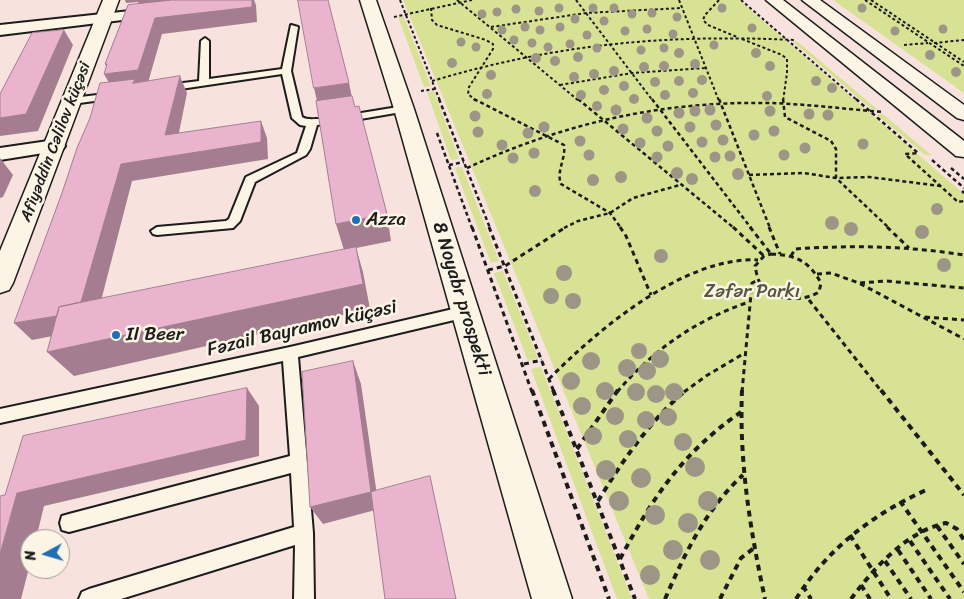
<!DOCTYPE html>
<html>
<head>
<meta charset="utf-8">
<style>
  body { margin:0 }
  #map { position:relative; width:964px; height:599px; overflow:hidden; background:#f7e2de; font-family:Sriracha,sans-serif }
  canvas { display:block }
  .north { position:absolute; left:20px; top:529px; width:50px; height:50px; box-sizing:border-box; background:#fcf5e5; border:1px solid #a29e95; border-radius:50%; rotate:264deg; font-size:14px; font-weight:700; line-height:20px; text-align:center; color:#1c1c1c }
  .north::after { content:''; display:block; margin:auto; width:18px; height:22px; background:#1f6fb2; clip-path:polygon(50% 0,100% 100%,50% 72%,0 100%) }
</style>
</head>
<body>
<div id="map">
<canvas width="964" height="599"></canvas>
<div class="north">N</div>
</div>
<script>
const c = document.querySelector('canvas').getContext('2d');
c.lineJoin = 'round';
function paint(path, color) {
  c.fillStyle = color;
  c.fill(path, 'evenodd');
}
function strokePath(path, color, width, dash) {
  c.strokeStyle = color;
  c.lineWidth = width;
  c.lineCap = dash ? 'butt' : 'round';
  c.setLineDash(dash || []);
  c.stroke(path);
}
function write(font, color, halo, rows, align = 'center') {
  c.font = font + ' Sriracha,sans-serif';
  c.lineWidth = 5;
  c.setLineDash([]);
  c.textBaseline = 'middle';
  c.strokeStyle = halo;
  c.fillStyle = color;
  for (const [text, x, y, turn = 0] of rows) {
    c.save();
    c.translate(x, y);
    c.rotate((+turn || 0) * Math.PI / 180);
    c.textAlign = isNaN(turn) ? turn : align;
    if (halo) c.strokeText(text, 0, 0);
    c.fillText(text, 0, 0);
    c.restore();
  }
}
const green = new Path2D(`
  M 403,0 L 739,0 L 964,194 L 964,599 L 649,599 Z
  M 833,0 L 964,0 L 964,93 Z
  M 398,17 L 404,17 L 431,86 L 424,87 Z
  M 792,41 L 798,42 L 878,110 L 871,109 Z
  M 434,91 L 459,159 L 451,160 L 427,92 Z
  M 876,114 L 883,114 L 931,155 L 925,155 Z
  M 462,167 L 499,261 L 491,263 L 455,168 Z
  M 503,271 L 538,358 L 528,361 L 494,273 Z
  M 541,367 L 632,599 L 617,599 L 531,369 Z`);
const pathFar3 = new Path2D(`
  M 400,0 L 440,101
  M 457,0 L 579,101
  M 576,0 L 653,101
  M 679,0 L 719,101
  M 719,0 L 705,15 L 703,20 L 708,25 L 737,37
  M 741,0 L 858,101
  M 865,0 L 964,66
  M 871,0 L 964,62
  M 431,8 L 432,20 L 437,25 L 486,40 L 493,44 L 493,49 L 469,87 L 468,94 L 476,101
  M 394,17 L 472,0
  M 491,27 L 586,13 L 682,8
  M 742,39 L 782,55 L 787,59 L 787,73 L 783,101
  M 934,43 L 964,40
  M 904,45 L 928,43
  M 432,81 C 557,44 664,34 794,40
  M 560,85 L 632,73 L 705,68
  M 421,91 L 435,89`);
const pathFar2 = new Path2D(`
  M 439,99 L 490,228
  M 474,99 L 564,145 C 566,159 556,171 561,184 L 610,213 L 621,228
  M 578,99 L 734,228
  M 652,99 L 751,228
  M 719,99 L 770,228
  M 783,99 L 785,117 L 831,141 L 836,149 L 836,178 L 889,228
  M 856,99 L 918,153 L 905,154 L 958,202 L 964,201
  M 437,133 L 472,228
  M 932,160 L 964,188
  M 449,165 L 464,162
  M 467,168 C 564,123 662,101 769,103 C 807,104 845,109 883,112
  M 951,168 L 964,179
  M 749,175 L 804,173 L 836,178 L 869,177 L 940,186
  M 962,191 L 964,193
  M 564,228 L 578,221 L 610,213 L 633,198 L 680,185`);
const pathFar1 = new Path2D(`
  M 472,227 L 532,392
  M 489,227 L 554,392
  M 620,227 L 626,236 L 651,295
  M 733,227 L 764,256
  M 750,227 L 771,254
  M 769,227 L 780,254
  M 887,227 L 909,248
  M 771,254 C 796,255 809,261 821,283 L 819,292 C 801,303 771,301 759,281 C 757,277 756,271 755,266 L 764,256 Z
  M 791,256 L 795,249 C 852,245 908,246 964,255
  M 488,270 L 505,266 L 566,227
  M 817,274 L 831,273 L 859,283 L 964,339
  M 860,283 L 886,281 L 964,288
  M 809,300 L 882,392
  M 925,317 L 964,320
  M 524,364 L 542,360
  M 549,379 C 597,330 685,256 758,260
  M 617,392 C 654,349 696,320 749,302
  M 684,392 L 706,376 L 743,354
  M 742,392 L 752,283 L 758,280`);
const path = new Path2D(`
  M 532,390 L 609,599
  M 553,390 L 635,599
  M 742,390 C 739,462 750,529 765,599
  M 881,390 L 964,495
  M 577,449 L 618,390
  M 598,501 C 623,460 649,422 686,390
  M 900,501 L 964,592
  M 937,526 L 964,564
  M 850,535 L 891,599
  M 910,541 L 950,599
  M 898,550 L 931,599
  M 620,559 C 653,497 682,453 741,412
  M 885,561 L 911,599
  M 861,585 L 870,599
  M 803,586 L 811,599
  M 665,599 C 685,553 706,509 743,475
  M 720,599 L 741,558 L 754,548
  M 796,599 C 828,548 872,515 926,490
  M 851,599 C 874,568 907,531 946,523 L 957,529 L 964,540`);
const lane = new Path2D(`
  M 291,25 L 298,27 L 291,71 L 302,117 C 310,122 320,116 327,122 L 326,124 L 317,125 L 310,149 L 306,155 L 255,182 L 240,221 L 233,228 L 157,235 L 153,234 L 151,231 L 157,227 L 226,221 L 229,219 L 246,177 L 297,153 L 306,126 L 300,125 L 292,118 L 282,74 L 167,91 L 162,88 L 167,85 L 199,81 L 201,41 L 205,38 L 209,41 L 209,79 L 282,69 Z
  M 114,93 L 119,96 L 117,98 L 72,104 L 67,101 L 72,98 Z
  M 404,106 L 407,107 L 407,111 L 343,122 L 338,119 L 343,116 Z
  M 466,306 L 471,308 L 473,312 L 471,316 L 298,357 L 313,533 L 314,599 L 294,599 L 295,545 L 121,599 L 79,599 L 82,592 L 89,589 L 294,527 L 291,473 L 69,532 L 62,530 L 60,523 L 62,516 L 69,514 L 290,456 L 283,361 L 0,423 L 0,409 L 290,347 Z`);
const street = new Path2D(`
  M 158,8 L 163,9 L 165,12 L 163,15 L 0,35 L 0,25 Z
  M 55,140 L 62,142 L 65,146 L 62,150 L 0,160 L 0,148 Z`);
const secondary = new Path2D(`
  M 766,0 L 783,0 L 964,141 L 964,157 L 956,156 Z
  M 802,0 L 820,0 L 964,105 L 964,120 L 957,118 Z`);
const highway = new Path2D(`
  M 103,0 L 119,0 L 13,283 L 9,290 L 0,293 L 0,251 Z
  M 360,0 L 376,0 L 414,109 L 572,599 L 532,599 L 394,109 Z`);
const trees = [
  [559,8,4.5],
  [593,8,4.5],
  [614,8,4.5],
  [722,8,4.5],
  [862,8,4.5],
  [516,9,4.5],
  [539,11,4.5],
  [497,12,4.5],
  [652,13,4.5],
  [482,14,4.5],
  [632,14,4.5],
  [677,17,4.5],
  [575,19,4.5],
  [604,21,4.5],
  [525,27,4.5],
  [560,27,4.5],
  [752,28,4.5],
  [647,29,4.5],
  [943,29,4.5],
  [502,30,4.5],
  [540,30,4.5],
  [625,31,4.5],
  [895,31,4.5],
  [673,34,4.5],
  [587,35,4.5],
  [514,40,4.5],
  [461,42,4.5],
  [532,43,4.5],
  [570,44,4.5],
  [714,45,4.5],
  [476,47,4.5],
  [548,47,4.5],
  [597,48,4.5],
  [664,48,4.5],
  [641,50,4.5],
  [679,53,5],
  [756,53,5],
  [930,55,5],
  [578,57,5],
  [536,58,5],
  [555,61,5],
  [452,63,5],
  [695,64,5],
  [664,66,5],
  [770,66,5],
  [644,67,5],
  [614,71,5],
  [956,72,5],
  [594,74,5],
  [491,75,5],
  [574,77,5],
  [702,80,5],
  [679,81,5],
  [816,81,5],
  [655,82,5],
  [624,86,5],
  [832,88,5],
  [604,90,5],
  [693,93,5],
  [487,94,5],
  [581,95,5],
  [665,95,5],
  [767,96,5],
  [634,99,5],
  [597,106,5],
  [616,110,5.5],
  [710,110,5.5],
  [695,111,5.5],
  [770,111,5.5],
  [679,113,5.5],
  [809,114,5.5],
  [828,115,5.5],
  [475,116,5.5],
  [647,118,5.5],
  [716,125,5.5],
  [544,127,5.5],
  [690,127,5.5],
  [623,129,5.5],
  [657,131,5.5],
  [774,131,5.5],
  [478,132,5.5],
  [528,133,5.5],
  [754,135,5.5],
  [723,140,5.5],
  [580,141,5.5],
  [702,142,5.5],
  [640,143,5.5],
  [863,144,5.5],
  [502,145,5.5],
  [668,146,5.5],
  [805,148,5.5],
  [534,153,5.5],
  [589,155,5.5],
  [784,155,5.5],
  [730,156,5.5],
  [657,157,5.5],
  [715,157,5.5],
  [513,158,5.5],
  [677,173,6],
  [738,174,6],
  [621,177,6],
  [692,179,6],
  [593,180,6],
  [535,191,6],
  [937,209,6],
  [832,223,7],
  [851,229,7],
  [922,232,7],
  [661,256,7],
  [944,265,7],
  [564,273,8],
  [551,296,8],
  [573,301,8],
  [639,351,8],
  [660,359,9],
  [591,361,9],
  [627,368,9],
  [647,371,9],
  [571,381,9],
  [605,391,9],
  [636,392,9],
  [674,392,9],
  [656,394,9],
  [582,406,9],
  [615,416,9],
  [668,417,9],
  [646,420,9],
  [593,436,9],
  [628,439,9],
  [683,442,9],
  [695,467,10],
  [606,470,10],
  [641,478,10],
  [619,501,10],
  [708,501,10],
  [655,515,10],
  [688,523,10],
  [673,550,10],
  [710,560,10],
  [650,575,10]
];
const shadedWall = new Path2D(`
  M 125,0 L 198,0 L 140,7 L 138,2 L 126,3 Z
  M 252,0 L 254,0 L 256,5 L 257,22 L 162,34 L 147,86 L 113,90 L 104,74 L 110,74 L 105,64 L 155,18 Z
  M 64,30 L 73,45 L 38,131 L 0,136 L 0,118 Z
  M 180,76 L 187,93 L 175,152 L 165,135 Z
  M 349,83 L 355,112 L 321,118 L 314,88 Z
  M 261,121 L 267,138 L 268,159 L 132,181 L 94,328 L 32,340 L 14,323 L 121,164 Z
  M 0,158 L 13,175 L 3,197 L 0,198 Z
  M 387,214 L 391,241 L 356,248 L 363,272 L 370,309 L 74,376 L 47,352 L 344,250 L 336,224 Z
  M 353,361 L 361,384 L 379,509 L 323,524 L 310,507 Z
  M 247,388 L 259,406 L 259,456 L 44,506 L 36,539 L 30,539 L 30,564 L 21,599 L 0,599 L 0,554 L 17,493 Z`);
const building = new Path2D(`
  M 172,0 L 252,0 L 252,7 L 155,18 L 138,70 L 104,74 L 107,64 L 105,64 L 128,5 Z
  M 298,0 L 328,0 L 349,83 L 314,88 Z
  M 64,30 L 26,114 L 0,118 L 0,94 L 32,33 Z
  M 180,76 L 165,135 L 261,121 L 261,142 L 121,164 L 81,302 L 59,307 L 57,316 L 14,323 L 62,193 L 77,148 L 90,118 L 100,83 L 135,79 L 133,83 Z
  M 352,96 L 355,107 L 359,106 L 387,214 L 336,224 L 316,101 Z
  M 356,247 L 363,284 L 47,352 L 59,307 Z
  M 353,361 L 371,492 L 310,507 L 302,372 Z
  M 247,388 L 246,440 L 17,493 L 0,554 L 0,496 L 5,495 L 23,436 Z
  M 430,476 L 456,599 L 385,599 L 371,492 Z`);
const markers = [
  [356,220,5,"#1f6fb2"],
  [116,335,5,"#1f6fb2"]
];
const farStreetnames = [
  ["Afiyəddin Cəlilov küçəsi",56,142,-69]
];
const poiNames = [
  ["Azza",366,220],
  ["II Beer",126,335]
];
const parkNames = [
  ["Zəfər Parkı",752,292]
];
const streetNames = [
  ["8 Noyabr prospekti",461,299,73],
  ["Fəzail Bayramov küçəsi",302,329,-13]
];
paint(green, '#d7e294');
strokePath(lane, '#1c1c1c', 4);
strokePath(street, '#1c1c1c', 4);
strokePath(secondary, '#1c1c1c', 3);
strokePath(highway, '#1c1c1c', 3);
strokePath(pathFar3, '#1c1c1c', 2, [3, 2.5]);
strokePath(pathFar2, '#1c1c1c', 2.5, [4, 3]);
strokePath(pathFar1, '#1c1c1c', 3, [5, 4]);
strokePath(path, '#1c1c1c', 4, [6, 5]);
paint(lane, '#fcf5e5');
paint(street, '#fcf5e5');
paint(secondary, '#fcf5e5');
paint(highway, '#fcf5e5');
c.fillStyle = '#9d9687';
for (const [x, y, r] of trees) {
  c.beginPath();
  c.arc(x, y, r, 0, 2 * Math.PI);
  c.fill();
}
paint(shadedWall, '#a47e90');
paint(building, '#eab4ce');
strokePath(building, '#a47e90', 1);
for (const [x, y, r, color] of markers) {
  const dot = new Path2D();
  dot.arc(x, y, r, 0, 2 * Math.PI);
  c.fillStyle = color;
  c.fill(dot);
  strokePath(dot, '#fcf5e5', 2);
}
write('16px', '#1c1c1c', '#fcf5e5', farStreetnames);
write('19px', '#1c1c1c', '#fcf5e5', poiNames, 'left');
write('19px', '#545740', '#fcf5e5', parkNames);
write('19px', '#1c1c1c', '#fcf5e5', streetNames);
</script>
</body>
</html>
